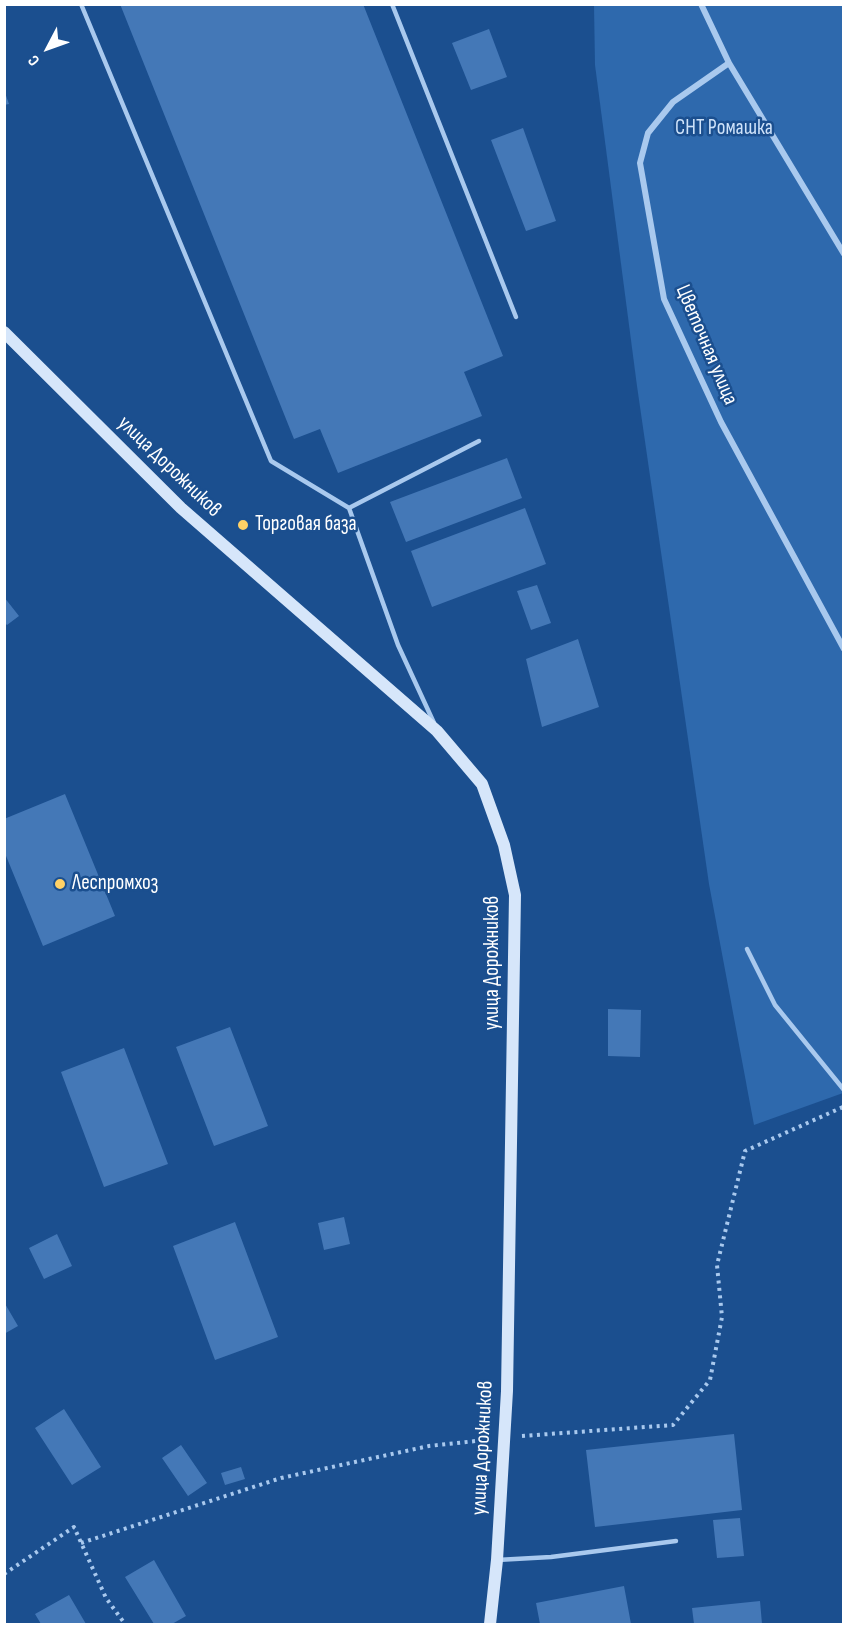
<!DOCTYPE html>
<html>
<head>
<meta charset="utf-8">
<style>
  body { margin:0 }
  #map { position:relative; width:848px; height:1629px; overflow:hidden; background:#1b4f8f; font-family:"Sofia Sans Condensed",sans-serif }
  canvas { display:block }
  .frame { position:absolute; inset:0; border:6px solid #fff; pointer-events:none }
  .north { position:absolute; left:18px; top:18px; width:60px; height:60px; -webkit-text-stroke:4px #1b4f8f; paint-order:stroke; rotate:229deg; font-size:16px; font-weight:700; line-height:24px; text-align:center; color:#fff }
  .north::after { content:''; display:block; margin:auto; width:21px; height:27px; background:#fff; clip-path:polygon(50% 0,100% 100%,50% 72%,0 100%) }
</style>
</head>
<body>
<div id="map">
<canvas width="848" height="1629"></canvas>
<div class="frame"></div>
<div class="north">С</div>
</div>
<script>
const c = document.querySelector('canvas').getContext('2d');
c.lineJoin = 'round';
function paint(path, color) {
  c.fillStyle = color;
  c.fill(path, 'evenodd');
}
function strokePath(path, color, width, dash) {
  c.strokeStyle = color;
  c.lineWidth = width;
  c.lineCap = dash ? 'butt' : 'round';
  c.setLineDash(dash || []);
  c.stroke(path);
}
function write(font, color, halo, rows, align = 'center') {
  c.font = font + ' "Sofia Sans Condensed",sans-serif';
  c.lineWidth = 5;
  c.setLineDash([]);
  c.textBaseline = 'middle';
  c.strokeStyle = halo;
  c.fillStyle = color;
  for (const [text, x, y, turn = 0] of rows) {
    c.save();
    c.translate(x, y);
    c.rotate((+turn || 0) * Math.PI / 180);
    c.textAlign = isNaN(turn) ? turn : align;
    if (halo) c.strokeText(text, 0, 0);
    c.fillText(text, 0, 0);
    c.restore();
  }
}
const green = new Path2D(`
  M 594,5 L 843,5 L 843,1093 L 754,1125 L 709,884 L 637,386 L 595,65 Z`);
const building = new Path2D(`
  M 120,4 L 363,4 L 503,356 L 464,372 L 482,416 L 338,473 L 320,429 L 294,439 Z
  M 489,29 L 507,77 L 471,90 L 452,43 Z
  M 4,90 L 9,104 L 4,105 Z
  M 523,128 L 556,221 L 526,231 L 491,140 Z
  M 507,458 L 522,498 L 406,542 L 390,502 Z
  M 525,508 L 546,564 L 432,607 L 411,551 Z
  M 537,585 L 551,623 L 531,630 L 517,591 Z
  M 4,597 L 19,616 L 7,625 L 4,622 Z
  M 578,639 L 599,707 L 542,727 L 526,659 Z
  M 65,794 L 115,916 L 43,946 L 4,851 L 4,819 Z
  M 608,1009 L 641,1010 L 640,1057 L 608,1056 Z
  M 230,1027 L 268,1126 L 214,1146 L 176,1047 Z
  M 124,1048 L 168,1164 L 104,1187 L 61,1072 Z
  M 344,1217 L 350,1244 L 324,1250 L 318,1223 Z
  M 235,1222 L 278,1337 L 215,1360 L 173,1246 Z
  M 57,1234 L 72,1266 L 44,1279 L 29,1248 Z
  M 4,1302 L 18,1326 L 4,1334 Z
  M 64,1409 L 101,1467 L 72,1485 L 35,1428 Z
  M 734,1434 L 742,1510 L 595,1527 L 586,1450 Z
  M 181,1445 L 207,1483 L 188,1496 L 162,1458 Z
  M 241,1467 L 245,1479 L 225,1485 L 221,1473 Z
  M 740,1518 L 744,1556 L 717,1558 L 713,1520 Z
  M 154,1560 L 186,1616 L 172,1624 L 154,1624 L 125,1577 Z
  M 624,1586 L 631,1624 L 540,1624 L 536,1603 Z
  M 69,1595 L 86,1624 L 41,1624 L 35,1614 Z
  M 760,1601 L 762,1624 L 694,1624 L 692,1608 Z`);
const path = new Path2D(`
  M 522,1436 L 673,1425 L 710,1380 L 722,1317 L 717,1265 L 745,1151 L 843,1107
  M 81,1543 L 281,1478 L 429,1446 L 485,1440
  M 4,1574 L 74,1527 L 106,1598 L 125,1624`);
const lane = new Path2D(`
  M 81,4 L 271,461 L 349,508
  M 392,4 L 516,317
  M 434,723 L 398,645 L 349,508 L 479,441
  M 747,949 L 775,1005 L 844,1090
  M 497,1560 L 551,1557 L 676,1541`);
const street = new Path2D(`
  M 701,4 L 729,63 L 844,254
  M 729,63 L 673,102 L 648,133 L 640,163 L 664,299 L 721,422 L 844,649`);
const secondary = new Path2D(`
  M 4,332 L 181,508 L 437,731 L 482,784 L 504,845 L 515,895 L 507,1391 L 497,1560 L 490,1624`);
const markers = [
  [243,525,6,"#ffd166"],
  [60,884,6,"#ffd166"]
];
const parkNames = [
  ["СНТ Ромашка",724,129]
];
const streetNames = [
  ["Цветочная улица",706,345,67],
  ["улица Дорожников",169,467,44],
  ["улица Дорожников",493,963,-90],
  ["улица Дорожников",483,1448,-87]
];
const poiNames = [
  ["Торговая база",255,525],
  ["Леспромхоз",72,884]
];
paint(green, '#2e69ad');
paint(building, '#4478b7');
strokePath(path, '#a9c9ee', 4, [3, 4.5]);
strokePath(lane, '#a9c9ee', 4.5);
strokePath(street, '#a9c9ee', 6);
strokePath(secondary, '#d6e6fa', 12);
for (const [x, y, r, color] of markers) {
  const dot = new Path2D();
  dot.arc(x, y, r, 0, 2 * Math.PI);
  c.fillStyle = color;
  c.fill(dot);
  strokePath(dot, '#1b4f8f', 2);
}
write('21px', '#cfe3fa', '#1b4f8f', parkNames);
write('21px', '#fff', '#1b4f8f', streetNames);
write('21px', '#fff', '#1b4f8f', poiNames, 'left');
</script>
</body>
</html>
